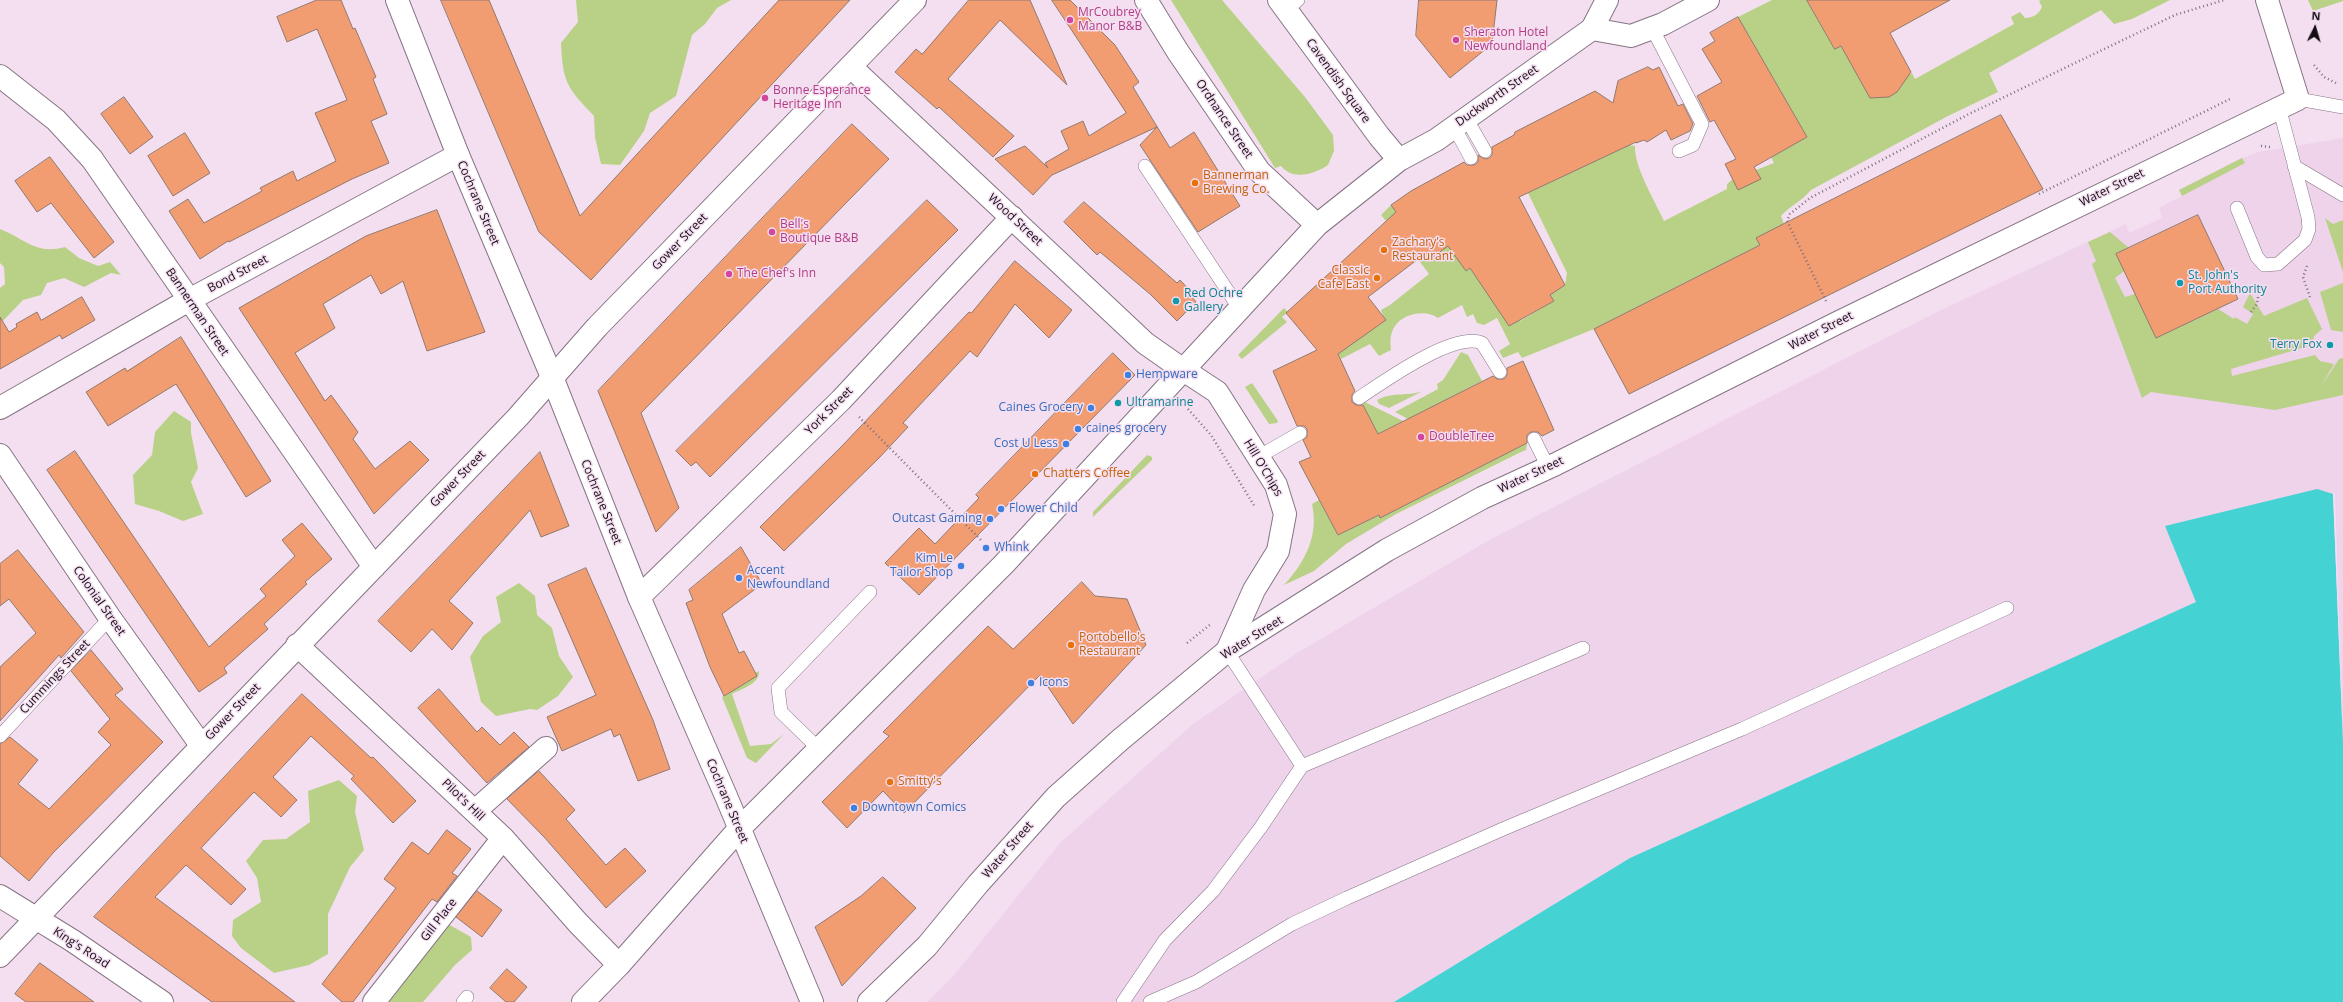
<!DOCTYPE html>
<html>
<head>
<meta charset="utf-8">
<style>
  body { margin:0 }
  #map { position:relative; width:2343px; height:1002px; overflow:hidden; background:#f4dff1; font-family:"Open Sans",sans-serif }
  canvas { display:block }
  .north { position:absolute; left:2295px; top:8px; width:40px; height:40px; -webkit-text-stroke:3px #f4dff1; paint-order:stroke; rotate:5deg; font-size:11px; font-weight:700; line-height:16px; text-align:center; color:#150e14 }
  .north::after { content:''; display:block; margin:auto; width:14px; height:18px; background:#150e14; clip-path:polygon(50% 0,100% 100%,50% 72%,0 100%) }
</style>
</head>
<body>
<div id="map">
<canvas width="2343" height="1002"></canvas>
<div class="north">N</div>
</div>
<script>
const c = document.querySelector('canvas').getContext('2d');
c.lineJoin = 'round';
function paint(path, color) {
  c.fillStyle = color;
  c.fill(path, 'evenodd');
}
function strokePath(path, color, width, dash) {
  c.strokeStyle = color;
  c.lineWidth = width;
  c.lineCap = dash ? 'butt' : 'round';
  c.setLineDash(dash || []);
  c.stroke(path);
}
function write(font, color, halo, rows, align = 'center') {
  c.font = font + ' "Open Sans",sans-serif';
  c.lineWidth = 3;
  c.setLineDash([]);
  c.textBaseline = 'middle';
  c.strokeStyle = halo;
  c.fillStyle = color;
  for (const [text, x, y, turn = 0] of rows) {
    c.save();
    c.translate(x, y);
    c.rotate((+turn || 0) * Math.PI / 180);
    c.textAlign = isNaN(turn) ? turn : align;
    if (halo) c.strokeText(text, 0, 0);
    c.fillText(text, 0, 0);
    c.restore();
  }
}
const built = new Path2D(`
  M 2343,138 L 2343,743 L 2165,526 L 2197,602 L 1630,858 L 1394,1002 L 927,1002 L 955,974 L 1061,842 L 1193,724 L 1297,653 L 1491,539 L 1937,312 L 2126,224 L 2129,233 L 2162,218 L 2159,208 L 2182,196 L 2179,190 L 2242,158 L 2258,152 Z`);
const green = new Path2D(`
  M 576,0 L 731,0 L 717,8 L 705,24 L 692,35 L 676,96 L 650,113 L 644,131 L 620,165 L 601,164 L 595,137 L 594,116 C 567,87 563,84 561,43 L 578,22 Z
  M 1171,0 L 1222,0 L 1305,97 L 1333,135 L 1334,151 L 1328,165 C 1315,174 1293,181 1281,166 L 1275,168 Z
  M 1772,0 L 1807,0 L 1835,49 L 1841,46 L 1870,97 C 1882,97 1893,98 1901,87 L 1898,81 L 1912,73 L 1915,79 L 2014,24 L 2011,17 L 2020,12 L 2025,18 C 2033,18 2039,14 2042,7 L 2039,1 L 2041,0 L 2170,0 L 2132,19 L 2114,24 L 2101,10 L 1989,73 L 1998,92 L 1948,116 L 1811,190 C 1802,201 1790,206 1781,216 L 1784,224 L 1757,238 L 1760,245 L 1594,329 L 1522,358 L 1518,352 L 1503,358 L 1499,351 L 1510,344 L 1497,318 L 1484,325 L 1477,323 L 1473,314 L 1467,317 L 1462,305 L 1438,318 C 1427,309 1403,313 1395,326 C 1390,333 1390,342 1391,350 L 1379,356 L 1370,344 L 1341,359 L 1333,343 L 1360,338 L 1385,321 L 1381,310 L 1390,305 L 1429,274 L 1388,219 L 1386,221 L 1381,215 L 1391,205 L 1430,259 L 1451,244 L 1466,271 L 1470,268 L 1507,322 L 1517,317 L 1520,321 L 1554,301 L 1550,295 L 1565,285 L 1567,273 L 1528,193 L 1629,145 L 1635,146 C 1634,167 1655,201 1664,221 L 1727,189 L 1727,184 L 1733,179 L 1774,163 L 1771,157 L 1807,137 L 1738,17 Z
  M 2308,0 L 2343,0 L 2343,1 L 2313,11 Z
  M 2242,158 L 2245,163 L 2182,196 L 2179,190 Z
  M 2325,218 L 2333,224 L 2343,220 L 2343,272 Z
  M 0,229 C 25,239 36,255 65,247 L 79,258 L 98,266 L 110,262 L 121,275 L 111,273 L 84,287 L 64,278 L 47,283 L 41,295 L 23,300 L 0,324 L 0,288 L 5,284 L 4,267 L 0,263 Z
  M 2110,232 L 2129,248 L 2116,254 L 2124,271 L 2115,278 L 2125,297 L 2135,294 L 2156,338 L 2218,309 L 2234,319 L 2235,317 L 2247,324 L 2253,314 L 2243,307 L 2250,293 L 2264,316 L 2307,298 L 2322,329 L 2314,336 L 2312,345 L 2231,369 L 2232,376 L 2315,355 L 2320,361 L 2334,364 L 2320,388 L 2339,359 L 2343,358 L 2343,395 L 2275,410 L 2151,392 L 2142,398 L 2092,264 L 2096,261 L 2088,242 Z
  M 2343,283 L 2343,332 L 2331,330 L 2320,292 Z
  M 1284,308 L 1288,312 L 1282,317 L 1287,322 L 1242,359 L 1238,355 Z
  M 1461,352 L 1468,355 L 1482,381 L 1408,419 L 1395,412 L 1438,389 L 1437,384 L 1443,380 Z
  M 1252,383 L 1278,421 L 1277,423 L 1269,424 L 1245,387 Z
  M 1423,391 L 1389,408 L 1379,404 L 1377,400 C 1395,391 1406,397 1423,391 Z
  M 1361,402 L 1365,402 L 1403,421 L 1378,434 Z
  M 174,411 L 191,422 L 191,433 L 198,468 L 191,482 L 203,514 L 183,521 L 159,511 L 135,504 L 133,475 L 152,455 L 155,432 Z
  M 1527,443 L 1526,450 L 1521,452 L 1396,514 L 1346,544 L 1314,571 L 1284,585 C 1305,562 1319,536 1312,504 L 1319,500 L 1338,535 L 1379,515 L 1380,518 Z
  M 1147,455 L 1152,457 L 1152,460 L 1093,517 L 1093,512 Z
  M 519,583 L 535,596 L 537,615 L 552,628 L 559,656 L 573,677 L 558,696 L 537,710 L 530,709 L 496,716 L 481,702 L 470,657 L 483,636 L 501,622 L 496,597 Z
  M 759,671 C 760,684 741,689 732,694 L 750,746 L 771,744 L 784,734 L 756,763 L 747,758 L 722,697 L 756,676 L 755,673 Z
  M 339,780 L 357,796 L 355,812 L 364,850 L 350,867 L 328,914 L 328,954 L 309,965 L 274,973 L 241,948 L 232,936 L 233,920 L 261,902 L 257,878 L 246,861 L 263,840 L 286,839 L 310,822 L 308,791 Z
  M 448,924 L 471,937 L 472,950 L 455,965 L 423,1002 L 386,1002 Z`);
const water = new Path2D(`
  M 2317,489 L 2333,494 L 2343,743 L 2343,1002 L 1394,1002 L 1630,858 L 2196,602 L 2165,526 Z`);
const pier = new Path2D(`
  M 2333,492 L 2335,494 L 2343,744 Z`);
const building = new Path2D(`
  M 317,0 L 341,0 L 353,29 L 355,28 L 376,77 L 373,79 L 387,114 L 371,121 L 389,163 L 352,179 L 229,242 L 228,241 L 200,259 L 169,211 L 188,199 L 204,223 L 262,191 L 260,188 L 293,171 L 297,181 L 336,161 L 315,113 L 347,100 L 317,29 L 287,42 L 277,17 Z
  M 441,0 L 489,0 L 580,216 L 779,0 L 850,0 L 591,280 L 539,232 Z
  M 969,0 L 1030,0 L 1067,85 L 1000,20 L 948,79 L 1014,136 L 993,157 L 939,107 L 937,109 L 895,72 L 916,49 L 922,54 Z
  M 1052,0 L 1070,0 L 1115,45 L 1139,82 L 1133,87 L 1170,148 L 1194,132 L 1240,206 L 1198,232 L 1140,145 L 1157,127 L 1052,175 L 1033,195 L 995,159 L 1025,146 L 1048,168 L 1045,163 L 1069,149 L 1061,131 L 1083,121 L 1089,136 L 1126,113 Z
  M 1419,0 L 1497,0 L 1492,44 L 1450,78 L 1416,36 Z
  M 1807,0 L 1950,0 L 1890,33 L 1911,72 L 1897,92 L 1889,97 L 1870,98 L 1841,46 L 1835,49 Z
  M 1738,17 L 1807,137 L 1754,167 L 1761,179 L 1738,190 L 1725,164 L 1736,159 L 1714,120 L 1710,122 L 1697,96 L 1722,82 L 1702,49 L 1715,41 L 1710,33 Z
  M 1648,67 L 1653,70 L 1659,67 L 1678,106 L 1683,104 L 1693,124 L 1690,131 L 1671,140 L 1666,130 L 1647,142 L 1644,140 L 1636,143 L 1636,142 L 1519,197 L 1565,285 L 1550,295 L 1554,301 L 1509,326 L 1470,268 L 1466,271 L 1448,246 L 1430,259 L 1426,253 L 1368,297 L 1386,320 L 1338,354 L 1355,391 L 1352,395 L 1352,402 L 1356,405 L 1363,405 L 1378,434 L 1493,376 L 1497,379 L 1504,379 L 1507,375 L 1507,368 L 1523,361 L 1554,430 L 1542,436 L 1538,432 L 1531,432 L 1527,435 L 1527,443 L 1380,518 L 1379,515 L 1338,535 L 1299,462 L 1311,457 L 1303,440 L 1307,437 L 1307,429 L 1304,426 L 1297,426 L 1273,371 L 1317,350 L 1286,313 L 1396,212 L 1391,205 L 1411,191 L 1464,162 L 1467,165 L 1474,165 L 1478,162 L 1478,155 L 1485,159 L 1489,158 L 1492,155 L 1492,147 L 1514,135 L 1515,132 L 1595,91 L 1613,103 L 1618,81 Z
  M 124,97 L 153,137 L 130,154 L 101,114 Z
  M 2001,115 L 2043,189 L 1629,394 L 1594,329 L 1760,245 L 1756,238 L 1791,220 Z
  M 852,124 L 889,159 L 641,413 L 679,508 L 656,532 L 598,391 Z
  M 185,133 L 210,173 L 173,196 L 148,156 Z
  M 50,157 L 114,242 L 94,258 L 51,203 L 37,212 L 15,181 Z
  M 927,200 L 958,230 L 710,477 L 696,462 L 691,466 L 676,451 Z
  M 1084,202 L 1177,283 L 1180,280 L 1194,295 L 1192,297 L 1196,302 L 1177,321 L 1150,294 L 1100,252 L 1097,255 L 1064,222 Z
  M 437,210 L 485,332 L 427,351 L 403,281 L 381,294 L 371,275 L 323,304 L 335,328 L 295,353 L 325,401 L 331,395 L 358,432 L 353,439 L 375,469 L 410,441 L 429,460 L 374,514 L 239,308 L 366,236 Z
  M 2198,215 L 2238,299 L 2156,338 L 2116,254 Z
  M 1015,261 L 1072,310 L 1049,338 L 1015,304 L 977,357 L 970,351 L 903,423 L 908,427 L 879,458 L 784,551 L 760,527 L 841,447 L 969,312 L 971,313 Z
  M 82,297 L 95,320 L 62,339 L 60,335 L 0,369 L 0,317 L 9,332 L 17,327 L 16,324 L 37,312 L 41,320 Z
  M 181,337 L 271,481 L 246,497 L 176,384 L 108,426 L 86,392 L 125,368 L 127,371 Z
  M 1113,353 L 1135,375 L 919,595 L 885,563 L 919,528 L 935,544 L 979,498 L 976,495 Z
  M 75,451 L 209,647 L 266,596 L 260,589 L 295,556 L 282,540 L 302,523 L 332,559 L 305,582 L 307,584 L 264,624 L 268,629 L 224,668 L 227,673 L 199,692 L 47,470 Z
  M 540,452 L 569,526 L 541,537 L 530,510 L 449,601 L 473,623 L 452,650 L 432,629 L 411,652 L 378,621 Z
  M 741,547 L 762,584 L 722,614 L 739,653 L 744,651 L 757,676 L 724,696 L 710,667 L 686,603 L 693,600 L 689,590 Z
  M 18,550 L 84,632 L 61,658 L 59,655 L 0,721 L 0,667 L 36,633 L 9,599 L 0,606 L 0,564 Z
  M 586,568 L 653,720 L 670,769 L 638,781 L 620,734 L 614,737 L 611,729 L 562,751 L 547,717 L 596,695 L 548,585 Z
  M 1082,582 L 1095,596 L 1127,599 L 1146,645 L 1073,724 L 1040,675 L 904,813 L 883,791 L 847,828 L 822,802 L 889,736 L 883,732 L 988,626 L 1013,649 Z
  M 91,650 L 123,689 L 115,695 L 163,742 L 53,853 L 29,881 L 0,856 L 0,744 L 10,737 L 38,760 L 18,784 L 49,809 L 111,745 L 98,732 L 110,719 L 71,671 Z
  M 439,689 L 477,732 L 482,727 L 500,745 L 514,732 L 529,747 L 487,783 L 418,708 Z
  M 302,694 L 371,758 L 373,757 L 416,801 L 393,823 L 351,779 L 354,776 L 311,736 L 273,777 L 297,800 L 281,817 L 254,792 L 201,848 L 246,889 L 231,905 L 186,865 L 155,897 L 295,1002 L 212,1002 L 94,917 Z
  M 539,771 L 575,810 L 566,819 L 606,865 L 625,848 L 646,871 L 606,908 L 545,838 L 507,799 Z
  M 447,830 L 471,849 L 452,873 L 457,876 L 437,902 L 432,899 L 353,1002 L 342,1002 L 322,984 L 396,888 L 384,879 L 412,842 L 428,854 Z
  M 883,877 L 916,908 L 842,986 L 815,927 L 861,896 Z
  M 477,891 L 502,910 L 482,937 L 456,917 Z
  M 40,963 L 94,1002 L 26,1002 L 15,994 Z
  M 507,969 L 527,987 L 514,1002 L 506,1002 L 490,988 Z`);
const path = new Path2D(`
  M 2314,65 L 2324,77 L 2338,84
  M 2261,146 L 2270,147
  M 2039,194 L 2232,98
  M 2307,266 L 2303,277 L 2310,297
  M 1826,301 L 1787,221 L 1790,214 L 1810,198 L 1969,114 L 2175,15 L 2224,0
  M 2251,312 L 2257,304 L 2260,285
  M 1188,409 L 1211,435 L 1255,507
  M 859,417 L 981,540
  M 1187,643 L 1211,624`);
const lane = new Path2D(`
  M 1286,10 L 1298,0
  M 1652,28 L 1702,124 L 1693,145 L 1679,151
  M 2298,99 L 2343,107
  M 1466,118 L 1485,151
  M 1454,127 L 1471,158
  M 1145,166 L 1239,308
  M 2294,166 L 2343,195
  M 2237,208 L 2257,257 L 2264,265 L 2278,264 L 2305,240 L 2309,229 L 2308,217 L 2279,107
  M 1359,398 C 1383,382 1454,331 1482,343 L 1500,372
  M 1534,439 L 1548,467
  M 1258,457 L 1300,433
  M 0,736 L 110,618
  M 819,749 L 781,712 L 778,688 L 870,592
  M 1302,766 L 1583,648
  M 463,1002 L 467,997
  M 1123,1002 L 1165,940 L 1213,891 L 1261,827 L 1302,766 L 1227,651
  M 1150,1002 L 1196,982 L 1292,924 L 1347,898 L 1503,829 L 1742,729 L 2007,608`);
const street = new Path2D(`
  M 1592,29 L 1607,0
  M 851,67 L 1145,343 L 1182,369
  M 0,76 L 56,120 L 92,159 L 374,567
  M 0,408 L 189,300 L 458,155
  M 0,455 L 110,618 L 201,745
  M 639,597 L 841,400 L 1012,217
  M 297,645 L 503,838 L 578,923 L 619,965
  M 1227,651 L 1387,550 L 1482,498 L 1556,464 L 1837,323 L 2298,99 L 2267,0
  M 475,811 L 546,748
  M 0,896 L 73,941 L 162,1002
  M 0,956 L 518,417 L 597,327 L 915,0
  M 374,1002 L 503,838`);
const secondary = new Path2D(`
  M 397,0 L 458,155 L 552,377 L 639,597 L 726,796 L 812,1002
  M 1146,0 L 1178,52 L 1259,171 L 1317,225
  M 1279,0 L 1379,136 L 1399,160
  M 583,1002 L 619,965 L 739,829 L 1004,564 L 1317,225 L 1399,160 L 1436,140 L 1592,29 L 1631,36 L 1663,24 L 1708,0
  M 869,1002 L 927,946 L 978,884 L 1056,797 L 1120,740 L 1227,651 L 1254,590 L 1278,551 L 1285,514 L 1276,485 L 1217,392 L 1182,369`);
const markers = [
  [1070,20,4,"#d1479c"],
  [1456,40,4,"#d1479c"],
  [765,98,4,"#d1479c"],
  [1195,183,4,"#e8710a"],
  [772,232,4,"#d1479c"],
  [1384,250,4,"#e8710a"],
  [729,274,4,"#d1479c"],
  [1377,278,4,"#e8710a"],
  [2180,283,4,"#0f9aa8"],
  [1176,301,4,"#0f9aa8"],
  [2330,345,4,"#0f9aa8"],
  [1128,375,4,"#3f7fe0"],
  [1118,403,4,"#0f9aa8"],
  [1091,408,4,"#3f7fe0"],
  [1078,429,4,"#3f7fe0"],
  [1421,437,4,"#d1479c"],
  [1066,444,4,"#3f7fe0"],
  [1035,474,4,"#e8710a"],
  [1001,509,4,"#3f7fe0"],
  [990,519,4,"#3f7fe0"],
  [986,548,4,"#3f7fe0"],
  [961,566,4,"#3f7fe0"],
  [739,578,4,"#3f7fe0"],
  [1071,645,4,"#e8710a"],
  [1031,683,4,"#3f7fe0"],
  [890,782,4,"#e8710a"],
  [854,808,4,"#3f7fe0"]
];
const hotelNames = [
  ["MrCoubrey",1078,13],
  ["Manor B&B",1078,27],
  ["Sheraton Hotel",1464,33],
  ["Newfoundland",1464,47],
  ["Bonne Esperance",773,91],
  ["Heritage Inn",773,105],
  ["Bell's",780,225],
  ["Boutique B&B",780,239],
  ["The Chef's Inn",737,274],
  ["DoubleTree",1429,437]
];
const streetNames = [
  ["Cavendish Square",1338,81,54],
  ["Duckworth Street",1497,96,-35],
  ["Ordnance Street",1224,119,56],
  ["Water Street",2112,188,-26],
  ["Cochrane Street",478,203,67],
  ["Wood Street",1015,220,43],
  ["Gower Street",680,242,-46],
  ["Bond Street",238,274,-28],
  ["Bannerman Street",197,312,56],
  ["Water Street",1821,331,-27],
  ["York Street",829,411,-45],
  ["Hill O'Chips",1263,468,59],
  ["Water Street",1531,475,-25],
  ["Gower Street",458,479,-46],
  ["Cochrane Street",601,502,68],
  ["Colonial Street",99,601,55],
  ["Water Street",1252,638,-32],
  ["Cummings Street",55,677,-47],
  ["Gower Street",233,712,-46],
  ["Pilot's Hill",463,800,44],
  ["Cochrane Street",727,801,67],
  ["Water Street",1008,850,-49],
  ["Gill Place",439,920,-52],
  ["King's Road",81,948,33]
];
const foodNames = [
  ["Bannerman",1203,176],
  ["Brewing Co.",1203,190],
  ["Zachary's",1392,243],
  ["Restaurant",1392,257],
  ["Classic",1369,271,"right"],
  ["Cafe East",1369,285,"right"],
  ["Chatters Coffee",1043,474],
  ["Portobello's",1079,638],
  ["Restaurant",1079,652],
  ["Smitty's",898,782]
];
const cultureNames = [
  ["St. John's",2188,276],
  ["Port Authority",2188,290],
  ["Red Ochre",1184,294],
  ["Gallery",1184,308],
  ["Terry Fox",2322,345,"right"],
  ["Ultramarine",1126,403]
];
const shopNames = [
  ["Hempware",1136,375],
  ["Caines Grocery",1083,408,"right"],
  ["caines grocery",1086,429],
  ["Cost U Less",1058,444,"right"],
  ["Flower Child",1009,509],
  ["Outcast Gaming",982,519,"right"],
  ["Whink",994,548],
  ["Kim Le",953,559,"right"],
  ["Tailor Shop",953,573,"right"],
  ["Accent",747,571],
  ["Newfoundland",747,585],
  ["Icons",1039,683],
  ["Downtown Comics",862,808]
];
paint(built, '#eed3eb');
paint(green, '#b8d186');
paint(water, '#45d2d2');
paint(pier, '#f4dff1');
paint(building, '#f29c72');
strokePath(building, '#90796e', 1);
strokePath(lane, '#867484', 14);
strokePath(street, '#867484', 24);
strokePath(secondary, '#867484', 24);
strokePath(path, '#7d6f7b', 2.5, [1, 3]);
strokePath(lane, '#fff', 13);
strokePath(street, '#fff', 22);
strokePath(secondary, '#fff', 22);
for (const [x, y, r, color] of markers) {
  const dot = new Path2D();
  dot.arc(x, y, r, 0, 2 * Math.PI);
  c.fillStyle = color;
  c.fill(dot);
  strokePath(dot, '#f4dff1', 1.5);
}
write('12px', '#b23c85', '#f4dff1', hotelNames, 'left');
write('12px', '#150e14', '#f4dff1', streetNames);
write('12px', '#c56008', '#f4dff1', foodNames, 'left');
write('12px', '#0d838f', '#f4dff1', cultureNames, 'left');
write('12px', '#366cbe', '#f4dff1', shopNames, 'left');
</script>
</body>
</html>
